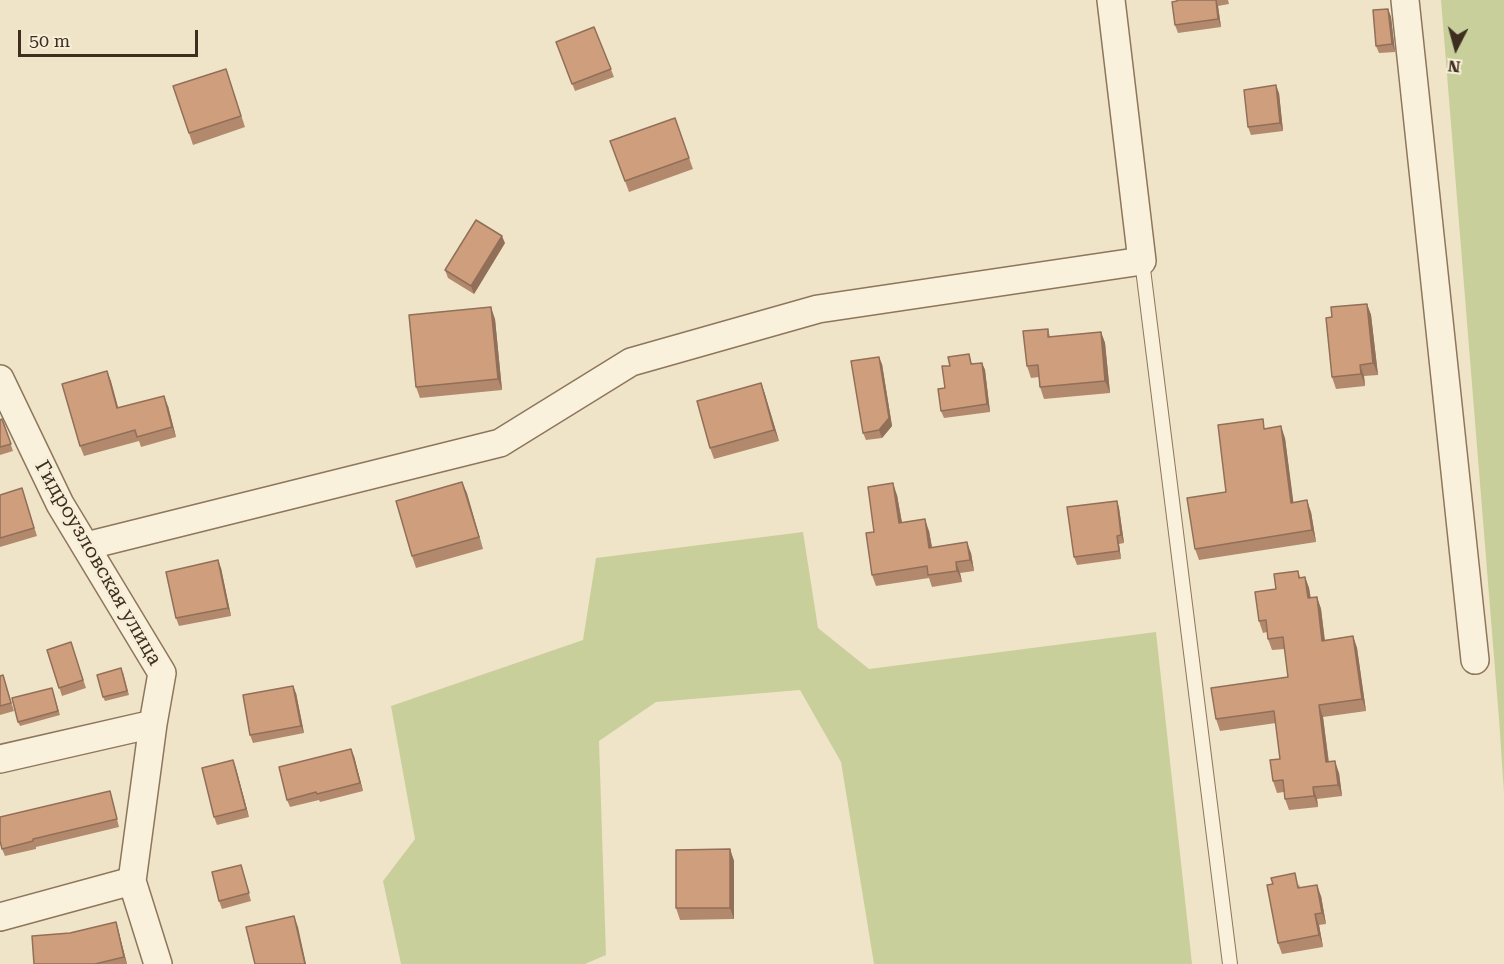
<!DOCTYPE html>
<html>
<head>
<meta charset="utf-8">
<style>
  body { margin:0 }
  #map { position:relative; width:1504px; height:964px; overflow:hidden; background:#f0e4c8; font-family:"Roboto Serif",serif }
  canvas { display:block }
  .north { position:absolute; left:1426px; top:18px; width:60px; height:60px; -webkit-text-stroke:4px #f7eed8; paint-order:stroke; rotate:186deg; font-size:16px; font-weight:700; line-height:24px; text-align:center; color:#3d2e20 }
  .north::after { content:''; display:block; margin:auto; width:21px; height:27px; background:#3d2e20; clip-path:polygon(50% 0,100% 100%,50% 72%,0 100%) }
  .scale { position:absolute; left:18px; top:30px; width:180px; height:27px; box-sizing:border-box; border:3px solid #3d2e20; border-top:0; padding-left:8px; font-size:18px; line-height:21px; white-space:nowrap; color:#3d2e20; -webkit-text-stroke:4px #f7eed8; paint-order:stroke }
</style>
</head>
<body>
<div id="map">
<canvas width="1504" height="964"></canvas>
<div class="north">N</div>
<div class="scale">50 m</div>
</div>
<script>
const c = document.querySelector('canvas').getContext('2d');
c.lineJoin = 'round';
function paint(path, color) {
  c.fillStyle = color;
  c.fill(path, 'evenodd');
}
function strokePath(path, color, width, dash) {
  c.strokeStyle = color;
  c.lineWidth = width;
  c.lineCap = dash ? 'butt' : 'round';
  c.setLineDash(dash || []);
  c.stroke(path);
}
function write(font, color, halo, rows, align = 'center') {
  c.font = font + ' "Roboto Serif",serif';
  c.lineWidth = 6;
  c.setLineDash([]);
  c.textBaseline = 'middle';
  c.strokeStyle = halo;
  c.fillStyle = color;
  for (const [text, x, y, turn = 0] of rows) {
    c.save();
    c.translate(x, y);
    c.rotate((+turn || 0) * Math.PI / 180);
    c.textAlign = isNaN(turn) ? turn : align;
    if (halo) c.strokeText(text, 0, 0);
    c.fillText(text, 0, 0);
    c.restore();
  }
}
const green = new Path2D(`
  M 1441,0 L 1504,0 L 1504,793 L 1499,719 Z
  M 803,532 L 818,628 L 869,669 L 1156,632 L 1192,964 L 874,964 L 841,762 L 800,690 L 656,702 L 599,741 L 606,955 L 585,964 L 401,964 L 383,881 L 415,839 L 391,706 L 583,640 L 596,558 Z`);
const service = new Path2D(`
  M 1142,261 L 1230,964`);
const minor = new Path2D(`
  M 1405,0 L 1475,660
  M 0,379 L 60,504 L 162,673 L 153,724 L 132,881 L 158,964
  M 86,546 L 500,443 L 631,362 L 818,309 L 1142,261 L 1111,0
  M 0,759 L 153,724
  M 0,917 L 132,881`);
const wall = new Path2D(`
  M 1177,0 L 1228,0 L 1229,4 L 1218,6 L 1221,27 L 1178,33 L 1175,25 Z
  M 1388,9 L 1391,17 L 1395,52 L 1379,53 L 1376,46 Z
  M 594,27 L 614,77 L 575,91 L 556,42 Z
  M 226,69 L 245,127 L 193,145 L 173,86 Z
  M 1279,93 L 1283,131 L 1251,135 L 1248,127 Z
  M 675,118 L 693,169 L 629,192 L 610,141 Z
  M 505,243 L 474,294 L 448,278 L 445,270 Z
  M 1367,304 L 1371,315 L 1378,375 L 1364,376 L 1365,386 L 1336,389 L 1332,377 L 1332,317 Z
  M 495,319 L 502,390 L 420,398 L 416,387 Z
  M 1048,329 L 1050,337 L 1101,332 L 1105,343 L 1110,393 L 1044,399 L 1040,387 L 1039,377 L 1031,378 L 1027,366 Z
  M 969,354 L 972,364 L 982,363 L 985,370 L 990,412 L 944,418 L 941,411 L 950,366 Z
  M 882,364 L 892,426 L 882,438 L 866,440 L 863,433 Z
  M 107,371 L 118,408 L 168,406 L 176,437 L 141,447 L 139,441 L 84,456 L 80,446 Z
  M 761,383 L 779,441 L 714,459 L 710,448 Z
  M 2,419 L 13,451 L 0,455 L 0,420 Z
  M 1266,428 L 1285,438 L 1293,503 L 1311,512 L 1316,542 L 1199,560 L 1195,549 L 1226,492 Z
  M 462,482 L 483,549 L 416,568 L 412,556 Z
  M 22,488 L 37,536 L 0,547 L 0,495 Z
  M 897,495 L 902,523 L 929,531 L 932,547 L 971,553 L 974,571 L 960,573 L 962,582 L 932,587 L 929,578 L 876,586 L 872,575 L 874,532 Z
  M 1117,501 L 1119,508 L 1124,543 L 1119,544 L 1121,559 L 1077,565 L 1074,557 Z
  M 221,568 L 231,616 L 179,626 L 176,618 Z
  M 1298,571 L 1300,577 L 1305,577 L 1309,588 L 1311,598 L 1317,597 L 1321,609 L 1325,640 L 1353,636 L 1357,648 L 1366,711 L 1323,717 L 1329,762 L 1339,773 L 1342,796 L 1317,799 L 1318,807 L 1289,810 L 1285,799 L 1284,792 L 1277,793 L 1273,781 L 1280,759 L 1276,723 L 1220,731 L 1216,719 L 1288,677 L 1285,649 L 1272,650 L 1268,639 L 1267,632 L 1263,633 L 1259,621 L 1276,589 Z
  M 71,642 L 86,688 L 62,696 L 47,650 Z
  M 123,672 L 129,695 L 105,701 L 103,697 Z
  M 3,675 L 14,711 L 0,715 L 0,676 Z
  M 52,688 L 60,715 L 20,726 L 18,722 Z
  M 296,693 L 304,733 L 253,743 L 250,735 Z
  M 354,756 L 363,791 L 320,802 L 319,800 L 290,807 L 287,800 Z
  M 233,760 L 249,817 L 217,825 L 214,817 Z
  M 110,791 L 119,827 L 36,847 L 36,849 L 5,856 L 2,849 Z
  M 730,849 L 734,861 L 734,919 L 680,920 L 676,908 Z
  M 241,865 L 251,901 L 222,909 L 219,901 Z
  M 1299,884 L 1300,888 L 1321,896 L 1326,924 L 1319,925 L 1323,947 L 1282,954 L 1278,943 Z
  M 116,922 L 127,964 L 34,964 L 70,933 Z`);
const shadedWall = new Path2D(`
  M 1216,0 L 1218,6 L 1221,27 L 1218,19 Z
  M 1388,9 L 1391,17 L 1395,52 L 1392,44 Z
  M 1276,85 L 1279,93 L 1283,131 L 1280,123 Z
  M 502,236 L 505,243 L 474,294 L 471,286 Z
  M 1367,304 L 1371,315 L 1378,375 L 1373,363 Z
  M 491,307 L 495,319 L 502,390 L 498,379 Z
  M 1101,332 L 1105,343 L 1110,393 L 1105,381 Z
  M 879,357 L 882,364 L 892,426 L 882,438 L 879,430 Z
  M 982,363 L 985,370 L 990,412 L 987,404 Z
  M 1360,365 L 1364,376 L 1365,386 L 1361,374 Z
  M 107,371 L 111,381 L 121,418 L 117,408 Z
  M 761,383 L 765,394 L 779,441 L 774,430 Z
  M 164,396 L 168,406 L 176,437 L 172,427 Z
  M 1281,426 L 1285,438 L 1295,514 L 1291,503 Z
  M 462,482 L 467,493 L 483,549 L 479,537 Z
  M 893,483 L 897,495 L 904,534 L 899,523 Z
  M 1307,500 L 1311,512 L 1316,542 L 1312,530 Z
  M 1117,501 L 1119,508 L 1124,543 L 1121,535 Z
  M 925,519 L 929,531 L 934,559 L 929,548 Z
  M 1117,536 L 1119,544 L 1121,559 L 1119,551 Z
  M 967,542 L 971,553 L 974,571 L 970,560 Z
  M 218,560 L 221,568 L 231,616 L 228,608 Z
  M 956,562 L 960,573 L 962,582 L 957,571 Z
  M 1305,577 L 1309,588 L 1312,610 L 1308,598 Z
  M 1317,597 L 1321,609 L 1326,652 L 1322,641 Z
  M 1353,636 L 1357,648 L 1366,711 L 1362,699 Z
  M 293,686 L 296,693 L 304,733 L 301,726 Z
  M 1319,705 L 1323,717 L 1330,774 L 1326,762 Z
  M 351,749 L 354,756 L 363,791 L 360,783 Z
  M 233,760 L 236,768 L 249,817 L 246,809 Z
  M 1335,761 L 1339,773 L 1342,796 L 1338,785 Z
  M 1313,787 L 1317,799 L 1318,807 L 1314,796 Z
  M 730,849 L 734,861 L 734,919 L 730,908 Z
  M 1317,885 L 1321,896 L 1326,924 L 1322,913 Z
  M 1315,914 L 1319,925 L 1323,947 L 1319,935 Z
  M 294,916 L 298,927 L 306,964 L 305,964 Z
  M 116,922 L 118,929 L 127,964 L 124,957 Z`);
const building = new Path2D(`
  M 1177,0 L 1216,0 L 1218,19 L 1175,25 L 1172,2 L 1177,1 Z
  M 1388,9 L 1392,44 L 1376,46 L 1373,10 Z
  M 594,27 L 611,69 L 572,84 L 556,42 Z
  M 226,69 L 241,116 L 189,133 L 173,86 Z
  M 1276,85 L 1280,123 L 1248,127 L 1244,90 Z
  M 675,118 L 689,158 L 625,181 L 610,141 Z
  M 476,220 L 502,236 L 471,286 L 445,270 Z
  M 1367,304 L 1373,363 L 1360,365 L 1361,374 L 1332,377 L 1326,318 L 1332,317 L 1331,307 Z
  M 491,307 L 498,379 L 416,387 L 409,315 Z
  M 1048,329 L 1048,337 L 1101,332 L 1105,381 L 1040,387 L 1038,365 L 1027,366 L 1023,331 Z
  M 969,354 L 971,364 L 982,363 L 987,404 L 941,411 L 938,389 L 945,388 L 942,366 L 950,366 L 948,357 Z
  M 879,357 L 889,418 L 879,430 L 863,433 L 851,361 Z
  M 107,371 L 117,408 L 164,396 L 172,427 L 137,437 L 135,430 L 80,446 L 62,384 Z
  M 761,383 L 774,430 L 710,448 L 697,401 Z
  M 2,419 L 11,444 L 0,447 L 0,420 Z
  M 1263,419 L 1264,429 L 1281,426 L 1291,503 L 1307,500 L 1312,530 L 1195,549 L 1187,498 L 1226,492 L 1218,425 Z
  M 462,482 L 479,537 L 412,556 L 396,501 Z
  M 893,483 L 899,523 L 925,519 L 929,548 L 967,542 L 970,560 L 956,562 L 957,571 L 928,575 L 927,566 L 872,575 L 866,533 L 874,532 L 868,487 Z
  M 22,488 L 34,528 L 0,538 L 0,495 Z
  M 1117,501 L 1121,535 L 1117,536 L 1119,551 L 1074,557 L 1067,507 Z
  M 218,560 L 228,608 L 176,618 L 166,572 Z
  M 1298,571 L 1299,578 L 1305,577 L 1308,598 L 1317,597 L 1322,641 L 1353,636 L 1362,699 L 1319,705 L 1326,762 L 1335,761 L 1338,785 L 1313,787 L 1314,796 L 1285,799 L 1283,780 L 1273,781 L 1270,760 L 1280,759 L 1274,711 L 1216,719 L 1211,688 L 1288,677 L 1283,637 L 1268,639 L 1266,620 L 1259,621 L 1255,592 L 1276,589 L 1274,574 Z
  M 71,642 L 83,680 L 59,688 L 47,650 Z
  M 121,668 L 127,691 L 103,697 L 97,675 Z
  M 3,675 L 11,703 L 0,706 L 0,676 Z
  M 293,686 L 301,726 L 250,735 L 243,695 Z
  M 52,688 L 58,711 L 18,722 L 12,698 Z
  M 351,749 L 360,783 L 317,794 L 316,792 L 287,800 L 279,767 Z
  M 233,760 L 246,809 L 214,817 L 202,768 Z
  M 110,791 L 117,819 L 33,839 L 33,841 L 2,849 L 0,841 L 0,817 Z
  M 730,849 L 730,908 L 676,908 L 676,850 Z
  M 241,865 L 249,893 L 219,901 L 212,872 Z
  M 1295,873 L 1298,888 L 1317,885 L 1322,913 L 1315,914 L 1319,935 L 1278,943 L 1267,885 L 1273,884 L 1271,878 Z
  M 294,916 L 305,964 L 255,964 L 246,927 Z
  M 116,922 L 124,957 L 95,964 L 34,964 L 32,936 L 70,933 Z`);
const streetNames = [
  ["Гидроузловская улица",98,563,60]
];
paint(green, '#c9cf9b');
strokePath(service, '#8d765c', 16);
strokePath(minor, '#8d765c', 30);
strokePath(service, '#faf1dc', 14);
strokePath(minor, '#faf1dc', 27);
paint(wall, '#b2896c');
paint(shadedWall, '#916f58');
paint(building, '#cf9f7d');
strokePath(building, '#916f58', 1.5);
write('20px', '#3d2e20', '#f7eed8', streetNames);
</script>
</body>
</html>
